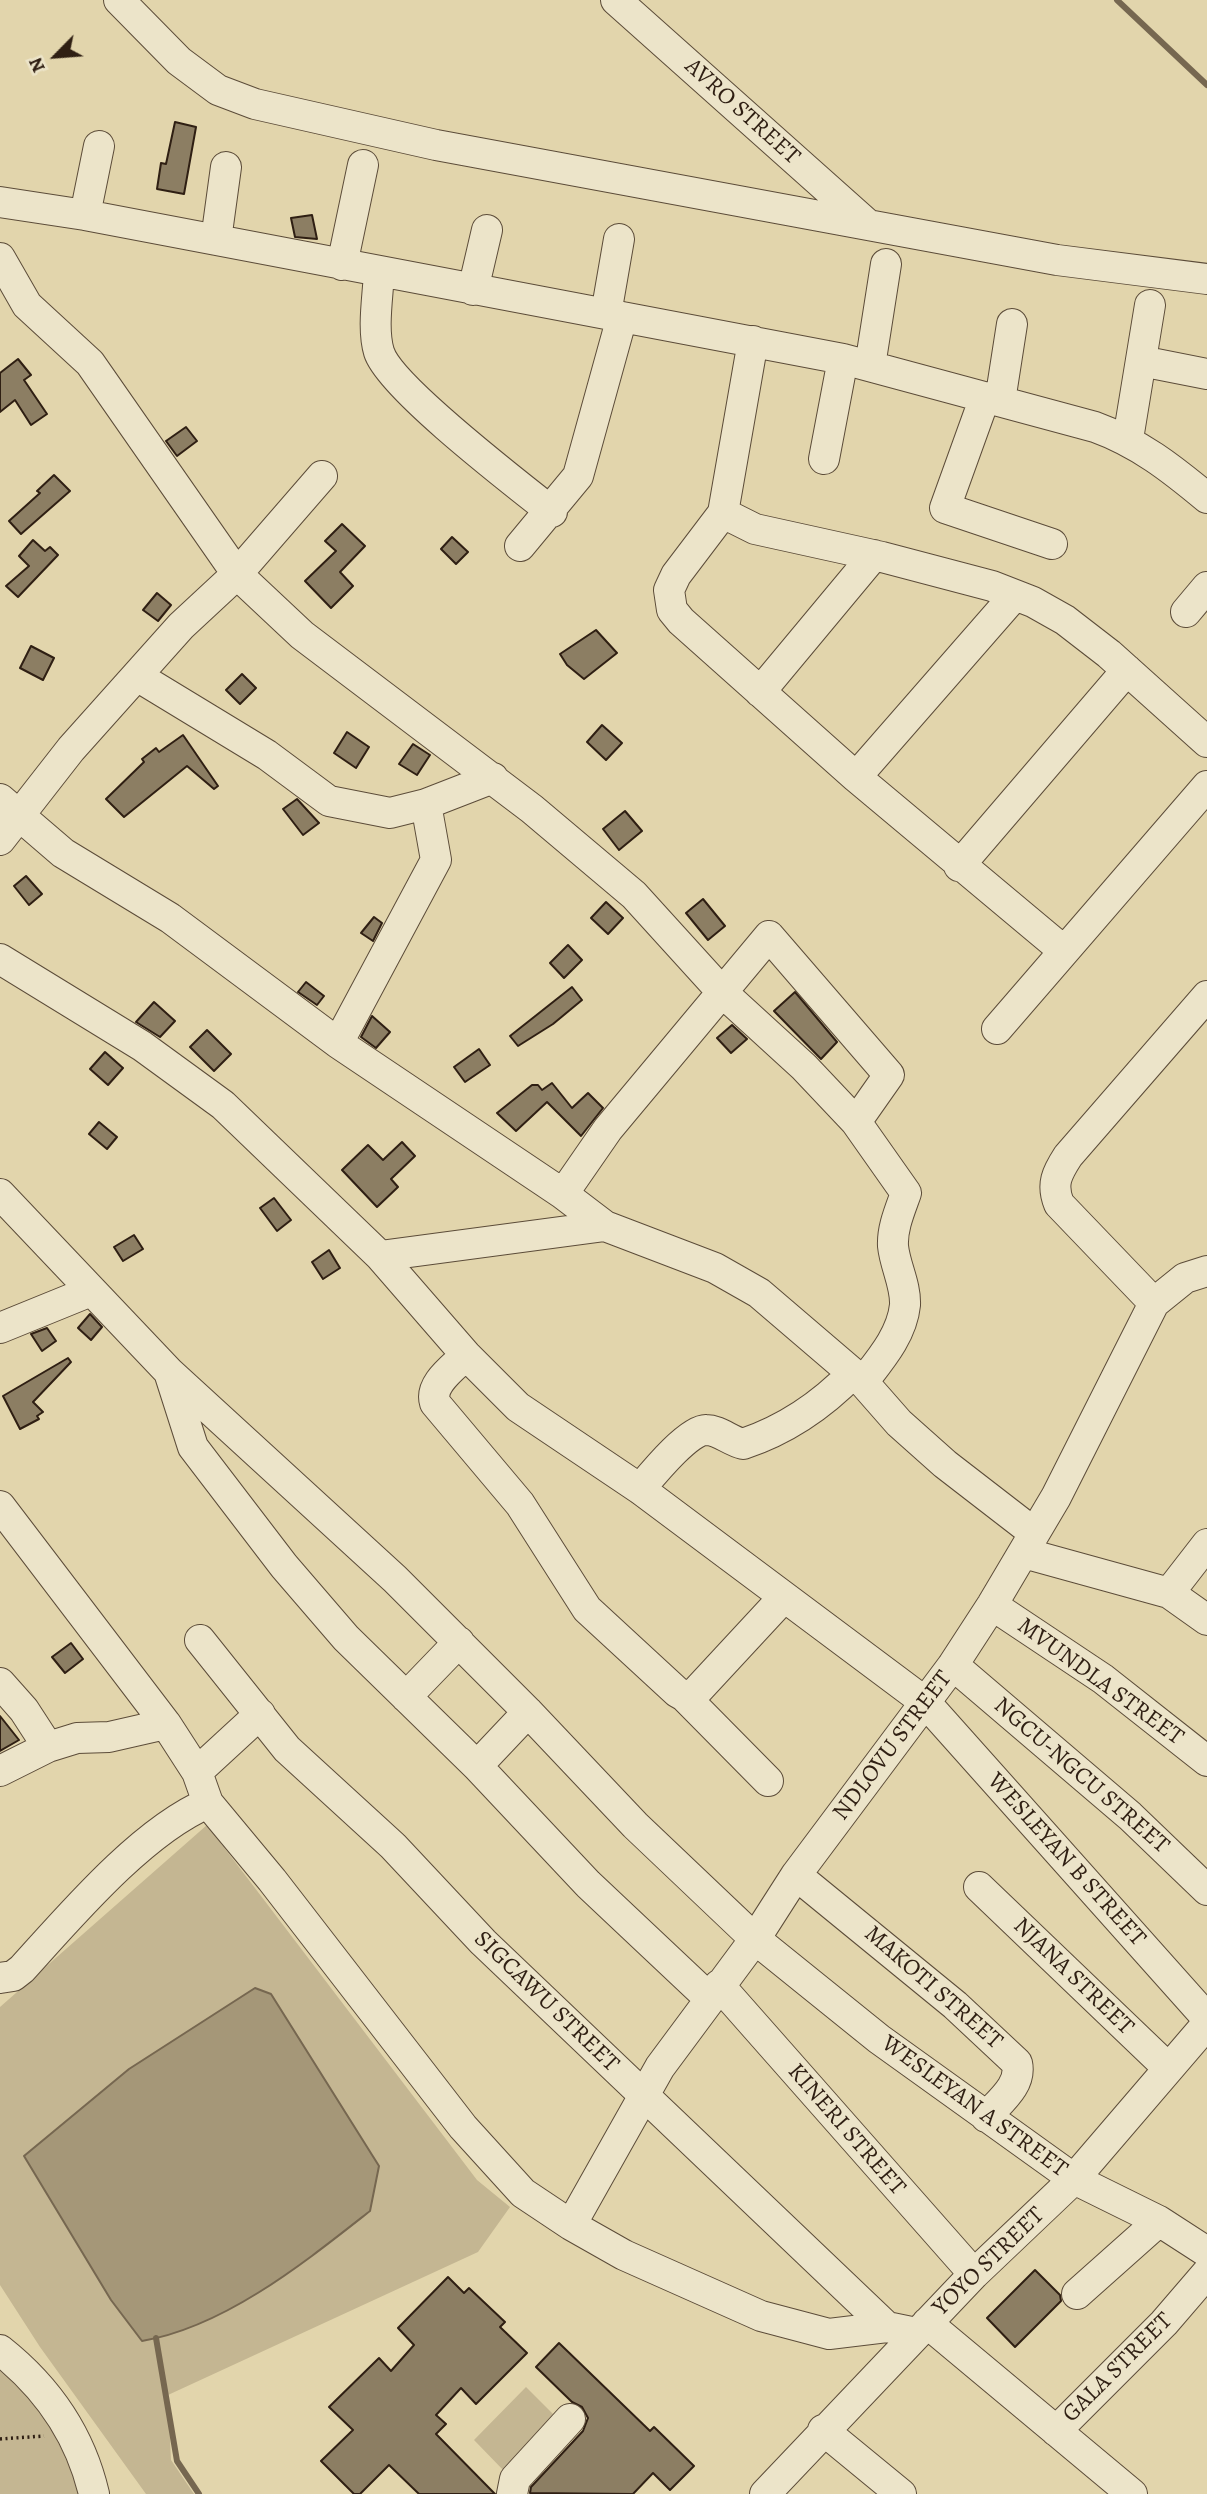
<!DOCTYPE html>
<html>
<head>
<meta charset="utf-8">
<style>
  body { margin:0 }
  #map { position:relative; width:1207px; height:2494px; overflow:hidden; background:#e2d5ac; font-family:Alegreya,serif }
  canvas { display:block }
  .north { position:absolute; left:21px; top:21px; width:70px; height:70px; -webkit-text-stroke:5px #ece4c9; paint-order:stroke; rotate:245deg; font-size:19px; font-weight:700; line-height:28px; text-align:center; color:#2f1f13 }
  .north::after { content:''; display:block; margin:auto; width:24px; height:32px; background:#2f1f13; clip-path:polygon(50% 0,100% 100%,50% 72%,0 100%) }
</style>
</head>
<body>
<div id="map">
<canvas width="1207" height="2494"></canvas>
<div class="north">N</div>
</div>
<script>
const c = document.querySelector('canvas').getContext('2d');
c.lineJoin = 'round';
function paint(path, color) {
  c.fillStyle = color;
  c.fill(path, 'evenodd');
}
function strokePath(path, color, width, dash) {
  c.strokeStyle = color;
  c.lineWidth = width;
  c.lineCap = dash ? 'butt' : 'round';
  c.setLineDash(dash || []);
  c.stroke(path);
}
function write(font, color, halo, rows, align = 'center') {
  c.font = font + ' Alegreya,serif';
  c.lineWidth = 7;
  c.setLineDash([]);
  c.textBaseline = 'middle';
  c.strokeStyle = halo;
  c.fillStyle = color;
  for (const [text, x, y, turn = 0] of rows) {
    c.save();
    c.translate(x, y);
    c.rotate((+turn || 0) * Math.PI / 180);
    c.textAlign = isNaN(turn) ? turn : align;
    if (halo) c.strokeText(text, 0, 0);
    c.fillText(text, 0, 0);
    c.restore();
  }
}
const green = new Path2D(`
  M 207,1825 L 477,2180 L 510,2207 L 478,2252 L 168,2395 L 171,2460 L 194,2494 L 146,2494 L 40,2347 L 0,2285 L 0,2007 Z
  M 0,2368 C 39,2400 64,2446 79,2494 L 0,2494 Z
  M 526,2387 L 559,2420 L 506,2473 L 474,2440 Z`);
const water = new Path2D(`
  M 255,1988 L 271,1994 L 379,2166 L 370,2211 C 305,2262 225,2327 142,2341 L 111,2300 L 24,2156 L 129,2069 Z`);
const stream = new Path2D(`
  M 1117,0 L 1207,85
  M 156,2338 L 177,2461 L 199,2494`);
const building = new Path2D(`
  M 175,122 L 196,127 L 184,194 L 157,189 L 161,163 L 166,164 Z
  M 312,215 L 317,239 L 295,237 L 291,218 Z
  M 18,359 L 31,375 L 24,380 L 47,414 L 31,425 L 15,400 L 0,412 L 0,373 Z
  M 186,427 L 197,441 L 177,456 L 166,441 Z
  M 54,475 L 70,491 L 21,534 L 9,521 L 40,493 L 37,491 Z
  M 342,524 L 365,546 L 340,572 L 353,586 L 331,608 L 305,581 L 336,551 L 325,541 Z
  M 452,537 L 468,552 L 456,564 L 441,549 Z
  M 33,540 L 45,551 L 50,547 L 58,555 L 18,597 L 6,586 L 29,566 L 19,556 Z
  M 157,593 L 171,605 L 158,621 L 143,610 Z
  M 596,630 L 617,653 L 584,679 L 567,665 L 560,654 Z
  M 31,646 L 54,658 L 43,680 L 20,668 Z
  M 242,674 L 256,688 L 240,704 L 226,690 Z
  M 602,725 L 622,743 L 606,760 L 587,742 Z
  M 347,732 L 369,747 L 356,768 L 334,753 Z
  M 183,735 L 218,786 L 214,789 L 187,766 L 124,817 L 106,799 L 144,762 L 142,759 L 156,748 L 159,752 Z
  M 413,744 L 430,755 L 417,775 L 399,764 Z
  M 297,799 L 319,823 L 303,835 L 283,809 Z
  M 625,811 L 642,831 L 619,850 L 603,829 Z
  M 26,876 L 42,894 L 29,905 L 14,886 Z
  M 703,899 L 725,926 L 708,940 L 686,913 Z
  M 606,902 L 623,918 L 608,934 L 591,918 Z
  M 374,917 L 382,923 L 373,941 L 361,933 Z
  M 568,945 L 582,960 L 564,978 L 550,963 Z
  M 306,982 L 324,996 L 317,1005 L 298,992 Z
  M 572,987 L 582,1000 L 553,1024 L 518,1046 L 510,1036 Z
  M 795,992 L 837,1042 L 821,1059 L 774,1011 Z
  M 154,1002 L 175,1021 L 160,1037 L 136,1022 Z
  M 372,1016 L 390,1032 L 376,1048 L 361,1037 Z
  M 732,1025 L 747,1039 L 731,1053 L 717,1038 Z
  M 207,1030 L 231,1054 L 214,1071 L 190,1047 Z
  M 479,1049 L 490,1065 L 465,1082 L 454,1067 Z
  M 105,1052 L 123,1068 L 108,1085 L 90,1069 Z
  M 552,1083 L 572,1108 L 588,1093 L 603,1108 L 581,1136 L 547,1102 L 516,1131 L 497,1113 L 532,1085 L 538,1085 L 542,1090 Z
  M 99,1122 L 117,1137 L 107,1149 L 89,1134 Z
  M 402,1142 L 415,1156 L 391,1179 L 398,1187 L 377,1207 L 342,1170 L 368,1145 L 383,1160 Z
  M 274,1198 L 291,1220 L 277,1231 L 260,1208 Z
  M 134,1235 L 143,1249 L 123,1261 L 114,1247 Z
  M 329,1250 L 340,1268 L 323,1279 L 312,1262 Z
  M 90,1314 L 102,1327 L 91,1340 L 78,1328 Z
  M 47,1328 L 56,1341 L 42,1351 L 31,1334 Z
  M 68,1358 L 71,1362 L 33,1402 L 43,1412 L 37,1416 L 39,1419 L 20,1429 L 3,1396 Z
  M 71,1643 L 83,1659 L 65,1673 L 52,1657 Z
  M 0,1716 L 19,1740 L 0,1751 Z
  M 1035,2270 L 1060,2295 L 1061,2301 L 1015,2347 L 987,2318 Z
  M 448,2277 L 464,2293 L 469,2288 L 505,2322 L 500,2327 L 527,2353 L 476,2404 L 461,2388 L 436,2415 L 446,2424 L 436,2434 L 495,2494 L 419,2494 L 389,2465 L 360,2494 L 354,2494 L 321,2461 L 353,2430 L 329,2407 L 379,2358 L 391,2371 L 414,2345 L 398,2328 Z
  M 559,2343 L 650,2431 L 654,2427 L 694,2466 L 670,2490 L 653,2473 L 633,2494 L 530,2493 L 531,2487 L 583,2431 L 588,2418 L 582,2407 L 572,2402 L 536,2367 Z`);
const path = new Path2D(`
  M 0,2439 L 44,2436`);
const minor = new Path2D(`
  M 119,0 L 179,61 L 218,90 L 255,104 L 436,145 L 1057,260 L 1207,279
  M 616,0 L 866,223
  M 0,202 L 85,215 L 843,359 L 1095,427 C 1139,443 1171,468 1207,498
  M 85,215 L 99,146
  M 216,240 L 226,167
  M 0,258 L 27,305 L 90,363 L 237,574 L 302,635 L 532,809 L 634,895 L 723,993 L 804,1067 L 856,1122 L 906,1193 C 900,1210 892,1228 893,1246 C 895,1266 906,1285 905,1305 C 902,1335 880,1360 863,1382
  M 342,265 L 363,165
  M 379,272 C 378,296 372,329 379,352 C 390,387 518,485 552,512
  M 473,290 L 487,230
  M 606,314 L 619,239
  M 753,341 L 723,513 L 676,575 L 669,590 L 672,610 L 681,621 L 856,777 L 1064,951
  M 1141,361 L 1207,374
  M 870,366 L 886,264
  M 985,397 L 945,508 L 1052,544
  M 1000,401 L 1012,324
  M 1128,439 L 1150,305
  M 824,459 L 843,359
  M 723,513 L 755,529 L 882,557 L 992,586 L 1033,602 L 1065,620 L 1109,654 L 1207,742
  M 520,546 L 578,476 L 622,317
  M 1186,612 L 1207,587
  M 137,676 L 267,755 L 329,801 L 390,813 L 426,804
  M 760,692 L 874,555
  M 856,777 L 1015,595
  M 0,799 L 63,853 L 170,918 L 338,1043 L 563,1194 L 605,1226
  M 0,840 L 71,749 L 181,626 L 237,574 L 322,476
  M 959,866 L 1127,670
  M 0,959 L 142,1046 L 223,1105 L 380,1256 L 466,1355 L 518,1407 L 640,1489 L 925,1702 L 1207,2018
  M 997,1029 L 1207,786
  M 338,1043 L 436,860 L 426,804 L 493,778
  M 0,1194 L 169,1372 L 395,1579 L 528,1712 L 635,1825 L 755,1939 L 879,2039 L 1074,2179 L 1159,2221 L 1207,2252
  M 563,1194 L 608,1129 L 769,936 L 889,1075 L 856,1122
  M 380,1256 L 605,1226 L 715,1268 L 759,1293 L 863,1382 L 899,1423 L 945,1464 L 1033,1532
  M 1154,1303 L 1059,1204 C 1051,1184 1057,1173 1068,1156 L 1207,996
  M 0,1328 L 91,1291
  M 466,1355 C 453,1368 429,1384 435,1403 L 520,1504 L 587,1609 L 677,1692 L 684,1696 L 695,1693 L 784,1597
  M 169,1372 L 193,1447 L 284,1566 L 346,1638 L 477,1766 L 588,1884 L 709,1998
  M 640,1489 C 651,1476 689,1429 706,1430 C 719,1430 730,1441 743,1444 C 785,1430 822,1405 853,1373
  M 0,1506 L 166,1724 L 197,1772 L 208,1803 L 272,1880 L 463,2127 L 523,2193 L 571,2225 L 624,2255 L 761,2316 L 829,2334 L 887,2327
  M 1024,1553 L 1169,1593 L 1207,1620
  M 1169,1593 L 1207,1544
  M 992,1605 L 1103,1679 L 1207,1761
  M 200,1640 L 287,1749 L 393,1846 L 483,1942 L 887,2327 L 916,2333
  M 953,1665 L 1130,1816 L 1207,1890
  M 0,1683 L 24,1710 L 48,1747
  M 684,1696 L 768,1781
  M 406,1697 L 459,1642
  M 477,1766 L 528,1712
  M 0,1771 L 48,1747 L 77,1738 L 109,1737 L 166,1724
  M 197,1772 L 260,1714
  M 796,1875 L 955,2005 L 1017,2063 C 1022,2085 1000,2101 986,2117
  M 979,1887 L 1167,2067
  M 0,1978 L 13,1976 L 22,1969 C 71,1915 142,1831 208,1803
  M 719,1985 L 974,2274
  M 571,2225 L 660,2067 L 755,1939 L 796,1875 L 953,1665 L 992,1605 L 1056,1497 L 1154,1303 L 1185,1278 L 1207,1271
  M 1077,2294 L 1159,2221
  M 927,2323 L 1132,2494
  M 0,2350 C 48,2388 80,2434 94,2494
  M 823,2430 L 901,2494
  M 1056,2431 L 1164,2323 L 1207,2273
  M 512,2494 L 515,2479 L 570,2419
  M 765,2494 L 974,2274 L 1074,2179 L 1207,2024`);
const streetNames = [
  ["AVRO STREET",742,112,42],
  ["MVUNDLA STREET",1100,1682,36],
  ["NDLOVU STREET",893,1746,-53],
  ["NGCU-NGCU STREET",1081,1776,41],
  ["WESLEYAN B STREET",1066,1860,48],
  ["NJANA STREET",1073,1977,44],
  ["MAKOTI STREET",933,1988,41],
  ["SIGCAWU STREET",546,2002,44],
  ["WESLEYAN A STREET",974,2107,36],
  ["KINERI STREET",846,2130,49],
  ["YOYO STREET",989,2262,-44],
  ["GALA STREET",1118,2368,-45]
];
paint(green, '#c4b692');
paint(water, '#a59778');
strokePath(water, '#766750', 2);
strokePath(stream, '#766750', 6);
paint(building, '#8c7e63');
strokePath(building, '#2f1f13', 2);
strokePath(minor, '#5c4c39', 32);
strokePath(path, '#2f1f13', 3.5, [2, 3.5]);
strokePath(minor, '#ece4c9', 30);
write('24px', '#2f1f13', '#ece4c9', streetNames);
</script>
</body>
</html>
